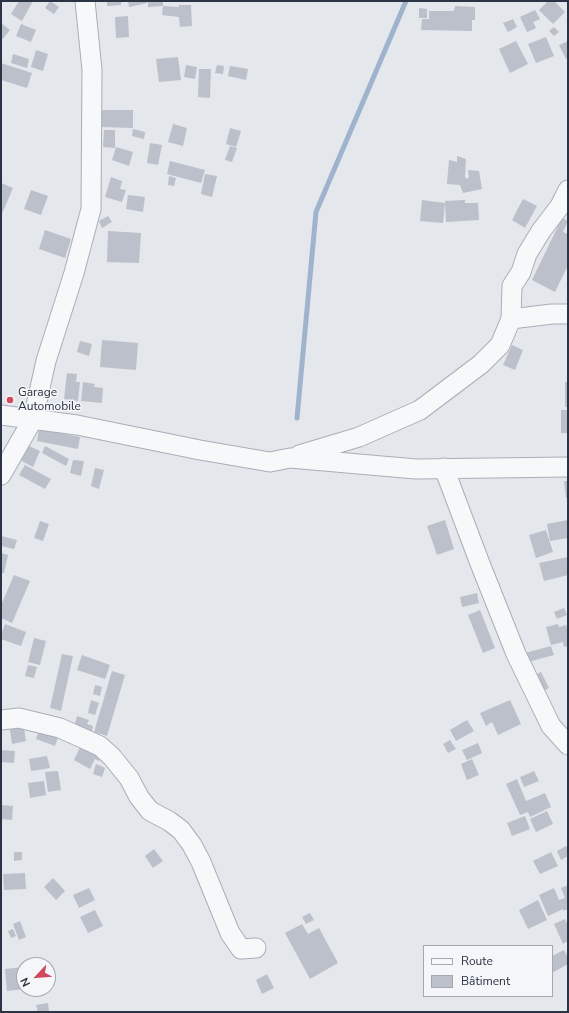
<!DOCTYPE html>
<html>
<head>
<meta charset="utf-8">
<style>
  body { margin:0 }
  #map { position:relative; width:569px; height:1013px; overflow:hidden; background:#e4e7ec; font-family:"Nunito Sans",sans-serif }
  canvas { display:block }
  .frame { position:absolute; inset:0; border:2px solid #2b3445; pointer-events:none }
  .legend { position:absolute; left:423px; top:945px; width:130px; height:52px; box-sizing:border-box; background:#f4f6f9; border:1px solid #a4a8b1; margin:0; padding:5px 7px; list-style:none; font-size:12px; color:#2b3445 }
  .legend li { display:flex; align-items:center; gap:8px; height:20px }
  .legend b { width:20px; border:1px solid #a4a8b1 }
  .north { position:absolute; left:16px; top:957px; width:40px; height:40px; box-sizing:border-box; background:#f4f6f9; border:1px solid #a4a8b1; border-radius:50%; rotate:244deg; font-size:11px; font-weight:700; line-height:16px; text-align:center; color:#2b3445 }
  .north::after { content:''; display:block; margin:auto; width:14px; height:18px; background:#d1495b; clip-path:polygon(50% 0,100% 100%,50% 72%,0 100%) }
</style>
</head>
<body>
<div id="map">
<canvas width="569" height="1013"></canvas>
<div class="frame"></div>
<ul class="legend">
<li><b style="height:5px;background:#f7f8fa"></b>Route</li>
<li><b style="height:11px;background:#bbc0ca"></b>Bâtiment</li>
</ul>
<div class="north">N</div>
</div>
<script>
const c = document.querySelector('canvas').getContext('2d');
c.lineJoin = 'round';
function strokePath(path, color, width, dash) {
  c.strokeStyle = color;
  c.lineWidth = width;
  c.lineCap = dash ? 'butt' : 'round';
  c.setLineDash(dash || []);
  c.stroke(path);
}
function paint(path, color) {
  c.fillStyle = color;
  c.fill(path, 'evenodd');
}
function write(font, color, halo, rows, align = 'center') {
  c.font = font + ' "Nunito Sans",sans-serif';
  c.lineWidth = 3;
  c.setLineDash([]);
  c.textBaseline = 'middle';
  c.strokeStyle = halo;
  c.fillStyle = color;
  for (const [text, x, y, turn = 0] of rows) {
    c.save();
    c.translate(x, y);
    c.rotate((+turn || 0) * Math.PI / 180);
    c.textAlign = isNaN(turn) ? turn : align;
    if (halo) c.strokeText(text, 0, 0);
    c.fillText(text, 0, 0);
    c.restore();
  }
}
const stream = new Path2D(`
  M 297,418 L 316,212 L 406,1`);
const building = new Path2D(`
  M 19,1 L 33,1 L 22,21 L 11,14 Z
  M 50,1 L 59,7 L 54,14 L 45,8 Z
  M 107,1 L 121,1 L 121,5 L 107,6 Z
  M 128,1 L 147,1 L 147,3 L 129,7 Z
  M 148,1 L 163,1 L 163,6 L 148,7 Z
  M 548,1 L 554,1 L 565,12 L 553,24 L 539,10 Z
  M 179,5 L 191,5 L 192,26 L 180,27 L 179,17 L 162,15 L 163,6 L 179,7 Z
  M 455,6 L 475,7 L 475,20 L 472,20 L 472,31 L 421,30 L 422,19 L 429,19 L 429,11 L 454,11 Z
  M 419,8 L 427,9 L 427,18 L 419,18 Z
  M 535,10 L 540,19 L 533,22 L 536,28 L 527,32 L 520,17 Z
  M 128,16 L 129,37 L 116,38 L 115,17 Z
  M 513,19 L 517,27 L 508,32 L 503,23 Z
  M 1,23 L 10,30 L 1,41 Z
  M 21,24 L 36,30 L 31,42 L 16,36 Z
  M 554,27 L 559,32 L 554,36 L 549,31 Z
  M 546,37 L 554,56 L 536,63 L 528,44 Z
  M 516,41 L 528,64 L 510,73 L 499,49 Z
  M 568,41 L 568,58 L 566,59 L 559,45 Z
  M 36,50 L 48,54 L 43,71 L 31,67 Z
  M 13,54 L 29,59 L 27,68 L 11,63 Z
  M 178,57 L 181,80 L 159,82 L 156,59 Z
  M 1,63 L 32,73 L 27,88 L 1,80 Z
  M 186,65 L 197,67 L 195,79 L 184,77 Z
  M 217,65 L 224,66 L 223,74 L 215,73 Z
  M 230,66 L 248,69 L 246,80 L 228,76 Z
  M 199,69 L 211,69 L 210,98 L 198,97 Z
  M 101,110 L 133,110 L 133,128 L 101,127 Z
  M 173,124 L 187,128 L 183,146 L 168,142 Z
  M 230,128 L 241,131 L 236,147 L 226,144 Z
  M 133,129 L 145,132 L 144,139 L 132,136 Z
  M 104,130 L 115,130 L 115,148 L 103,147 Z
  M 150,143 L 162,145 L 158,165 L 147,163 Z
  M 230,146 L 237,148 L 232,162 L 225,160 Z
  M 116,147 L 133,152 L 129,166 L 112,160 Z
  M 457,156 L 466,159 L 465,177 L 467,179 L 469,177 L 468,170 L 479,171 L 482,189 L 463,193 L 460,185 L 447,184 L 449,160 L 457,162 Z
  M 170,161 L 205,170 L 201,183 L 167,174 Z
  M 205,174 L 217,176 L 212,197 L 201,194 Z
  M 169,176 L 176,178 L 174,186 L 168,185 Z
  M 111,177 L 122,181 L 120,189 L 126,190 L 122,202 L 105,197 Z
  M 1,183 L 13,188 L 1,216 Z
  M 31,190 L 48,196 L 41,215 L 24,209 Z
  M 128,195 L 145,197 L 143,212 L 126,209 Z
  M 523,199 L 537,206 L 525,228 L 512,220 Z
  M 422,200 L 445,203 L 443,223 L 420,221 Z
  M 465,200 L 465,203 L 478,203 L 479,220 L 446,222 L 445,201 Z
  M 108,216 L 112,222 L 102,228 L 99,221 Z
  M 562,218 L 568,221 L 563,232 L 568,234 L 568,265 L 555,292 L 532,280 Z
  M 45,230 L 71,239 L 65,258 L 39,249 Z
  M 108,231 L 141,233 L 139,263 L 107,262 Z
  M 102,340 L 138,343 L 136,370 L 100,367 Z
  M 80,341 L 92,344 L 89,356 L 77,352 Z
  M 512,345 L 523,350 L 515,370 L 503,365 Z
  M 67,373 L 77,374 L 76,382 L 80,382 L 78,401 L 64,399 Z
  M 83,382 L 95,384 L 94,387 L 103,388 L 102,403 L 81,401 Z
  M 565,382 L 568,382 L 568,407 L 565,407 Z
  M 561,410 L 568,410 L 568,433 L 561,433 Z
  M 39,429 L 80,437 L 78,449 L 37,441 Z
  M 27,445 L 40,451 L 33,467 L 20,460 Z
  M 45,446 L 69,459 L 66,466 L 42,453 Z
  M 73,460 L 84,461 L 81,476 L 70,473 Z
  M 25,465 L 51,479 L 45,489 L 19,475 Z
  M 95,468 L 104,470 L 99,489 L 91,486 Z
  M 564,481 L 568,481 L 568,498 L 566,498 Z
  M 445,520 L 454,549 L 437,555 L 427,526 Z
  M 568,520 L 568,538 L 550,541 L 547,524 Z
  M 40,521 L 49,524 L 43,541 L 34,538 Z
  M 546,530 L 553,552 L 536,558 L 529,535 Z
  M 1,536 L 17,540 L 14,549 L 1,546 Z
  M 1,553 L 8,555 L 4,573 L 1,573 Z
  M 568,557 L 568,575 L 544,581 L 539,563 Z
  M 14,575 L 30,581 L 12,623 L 1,618 L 1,605 Z
  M 477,593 L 479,603 L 462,607 L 460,597 Z
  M 564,608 L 567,615 L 557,619 L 554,612 Z
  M 480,610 L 495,648 L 483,653 L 468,615 Z
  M 5,624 L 26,632 L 21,646 L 1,639 L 1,635 Z
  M 558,624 L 559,627 L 566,625 L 568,631 L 568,646 L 564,647 L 563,642 L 551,645 L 546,627 Z
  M 34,638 L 46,641 L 40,665 L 28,662 Z
  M 551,646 L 554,655 L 528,662 L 525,653 Z
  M 62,654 L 73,656 L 61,711 L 50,708 Z
  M 82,655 L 110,665 L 105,679 L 77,670 Z
  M 28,665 L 37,667 L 34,678 L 25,676 Z
  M 112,671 L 125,675 L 107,736 L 94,732 Z
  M 541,672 L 549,688 L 539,693 L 531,677 Z
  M 95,685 L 102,687 L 100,696 L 93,694 Z
  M 91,700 L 99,703 L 95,715 L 88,713 Z
  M 510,700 L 521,724 L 498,735 L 492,722 L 486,726 L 480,713 Z
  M 77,716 L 89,720 L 87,724 L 93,726 L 91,736 L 73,731 Z
  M 467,720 L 474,731 L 456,741 L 450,730 Z
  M 23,722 L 26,741 L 12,744 L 9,724 Z
  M 40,727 L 59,734 L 55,746 L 36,739 Z
  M 450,740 L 456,749 L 448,753 L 443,744 Z
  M 83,741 L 103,752 L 99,761 L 95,759 L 90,769 L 74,760 Z
  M 478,743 L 482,753 L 467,760 L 462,750 Z
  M 1,750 L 15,751 L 14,763 L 1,762 Z
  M 47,756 L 50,768 L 31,771 L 29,759 Z
  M 472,759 L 479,775 L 467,780 L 461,764 Z
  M 96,764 L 105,768 L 102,777 L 93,774 Z
  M 58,771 L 61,790 L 48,792 L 45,772 Z
  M 534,771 L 539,781 L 524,787 L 520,777 Z
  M 517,779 L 526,801 L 545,793 L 551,807 L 530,817 L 528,812 L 520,815 L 506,784 Z
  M 44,781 L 46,795 L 30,798 L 28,783 Z
  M 1,805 L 13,806 L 12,820 L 1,819 Z
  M 547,811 L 553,824 L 536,832 L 530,819 Z
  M 525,816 L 530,829 L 512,836 L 507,823 Z
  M 566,846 L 568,849 L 568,856 L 561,860 L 557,851 Z
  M 154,849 L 163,861 L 153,868 L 145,856 Z
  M 14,852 L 22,852 L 22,860 L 14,861 Z
  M 551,852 L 558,866 L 540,874 L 533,861 Z
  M 25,873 L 26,889 L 4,890 L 3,874 Z
  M 53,878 L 65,891 L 56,900 L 44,887 Z
  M 568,885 L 568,909 L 563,911 L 563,909 L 548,916 L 539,895 L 554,888 L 559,900 L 565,898 L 561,888 Z
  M 89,888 L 95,900 L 79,908 L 73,895 Z
  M 538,900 L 547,920 L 528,929 L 519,910 Z
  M 95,910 L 103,926 L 88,933 L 80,917 Z
  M 310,913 L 314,920 L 306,924 L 302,917 Z
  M 565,919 L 568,925 L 568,941 L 563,944 L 554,924 Z
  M 20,921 L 26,937 L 19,940 L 13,924 Z
  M 302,924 L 308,934 L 319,928 L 338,963 L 310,979 L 285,933 Z
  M 13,929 L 16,936 L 11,938 L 8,931 Z
  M 564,950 L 568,958 L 568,964 L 552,973 L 552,956 Z
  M 24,967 L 24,989 L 7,991 L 5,969 Z
  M 267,974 L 274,988 L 262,994 L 256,980 Z
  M 48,1003 L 49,1012 L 38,1012 L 36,1005 Z`);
const minor = new Path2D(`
  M 511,319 L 512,286 L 521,272 L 527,254 L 541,231 L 560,206 L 568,190
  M 1,415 L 77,425 L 200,450 L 270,462 L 290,458 L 416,469 L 568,467
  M 299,455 L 359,437 L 420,410 L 481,364 L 500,345 L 511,319 L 552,314 L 568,314
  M 444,468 L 479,561 L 516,654 L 551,726 L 568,745
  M 1,475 L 33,419 L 46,361 L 74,273 L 91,209 L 92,70 L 85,1
  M 1,720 L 19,718 L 60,728 L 100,746 L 112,757 L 129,778 L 139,797 L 150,811 L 169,821 L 181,830 L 192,845 L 201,862 L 230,933 L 241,949 L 256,948`);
const markers = [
  [10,400,4,"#d1495b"]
];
const poiNames = [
  ["Garage",18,393],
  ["Automobile",18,407]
];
strokePath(stream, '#9fb4cc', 5);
paint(building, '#bbc0ca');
strokePath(minor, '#a9aeb7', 21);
strokePath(minor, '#f7f8fa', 19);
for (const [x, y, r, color] of markers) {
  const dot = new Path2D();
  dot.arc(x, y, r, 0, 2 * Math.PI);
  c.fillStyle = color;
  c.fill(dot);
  strokePath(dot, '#f4f6f9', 1.5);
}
write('12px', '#2b3445', '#f4f6f9', poiNames, 'left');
</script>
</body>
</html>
